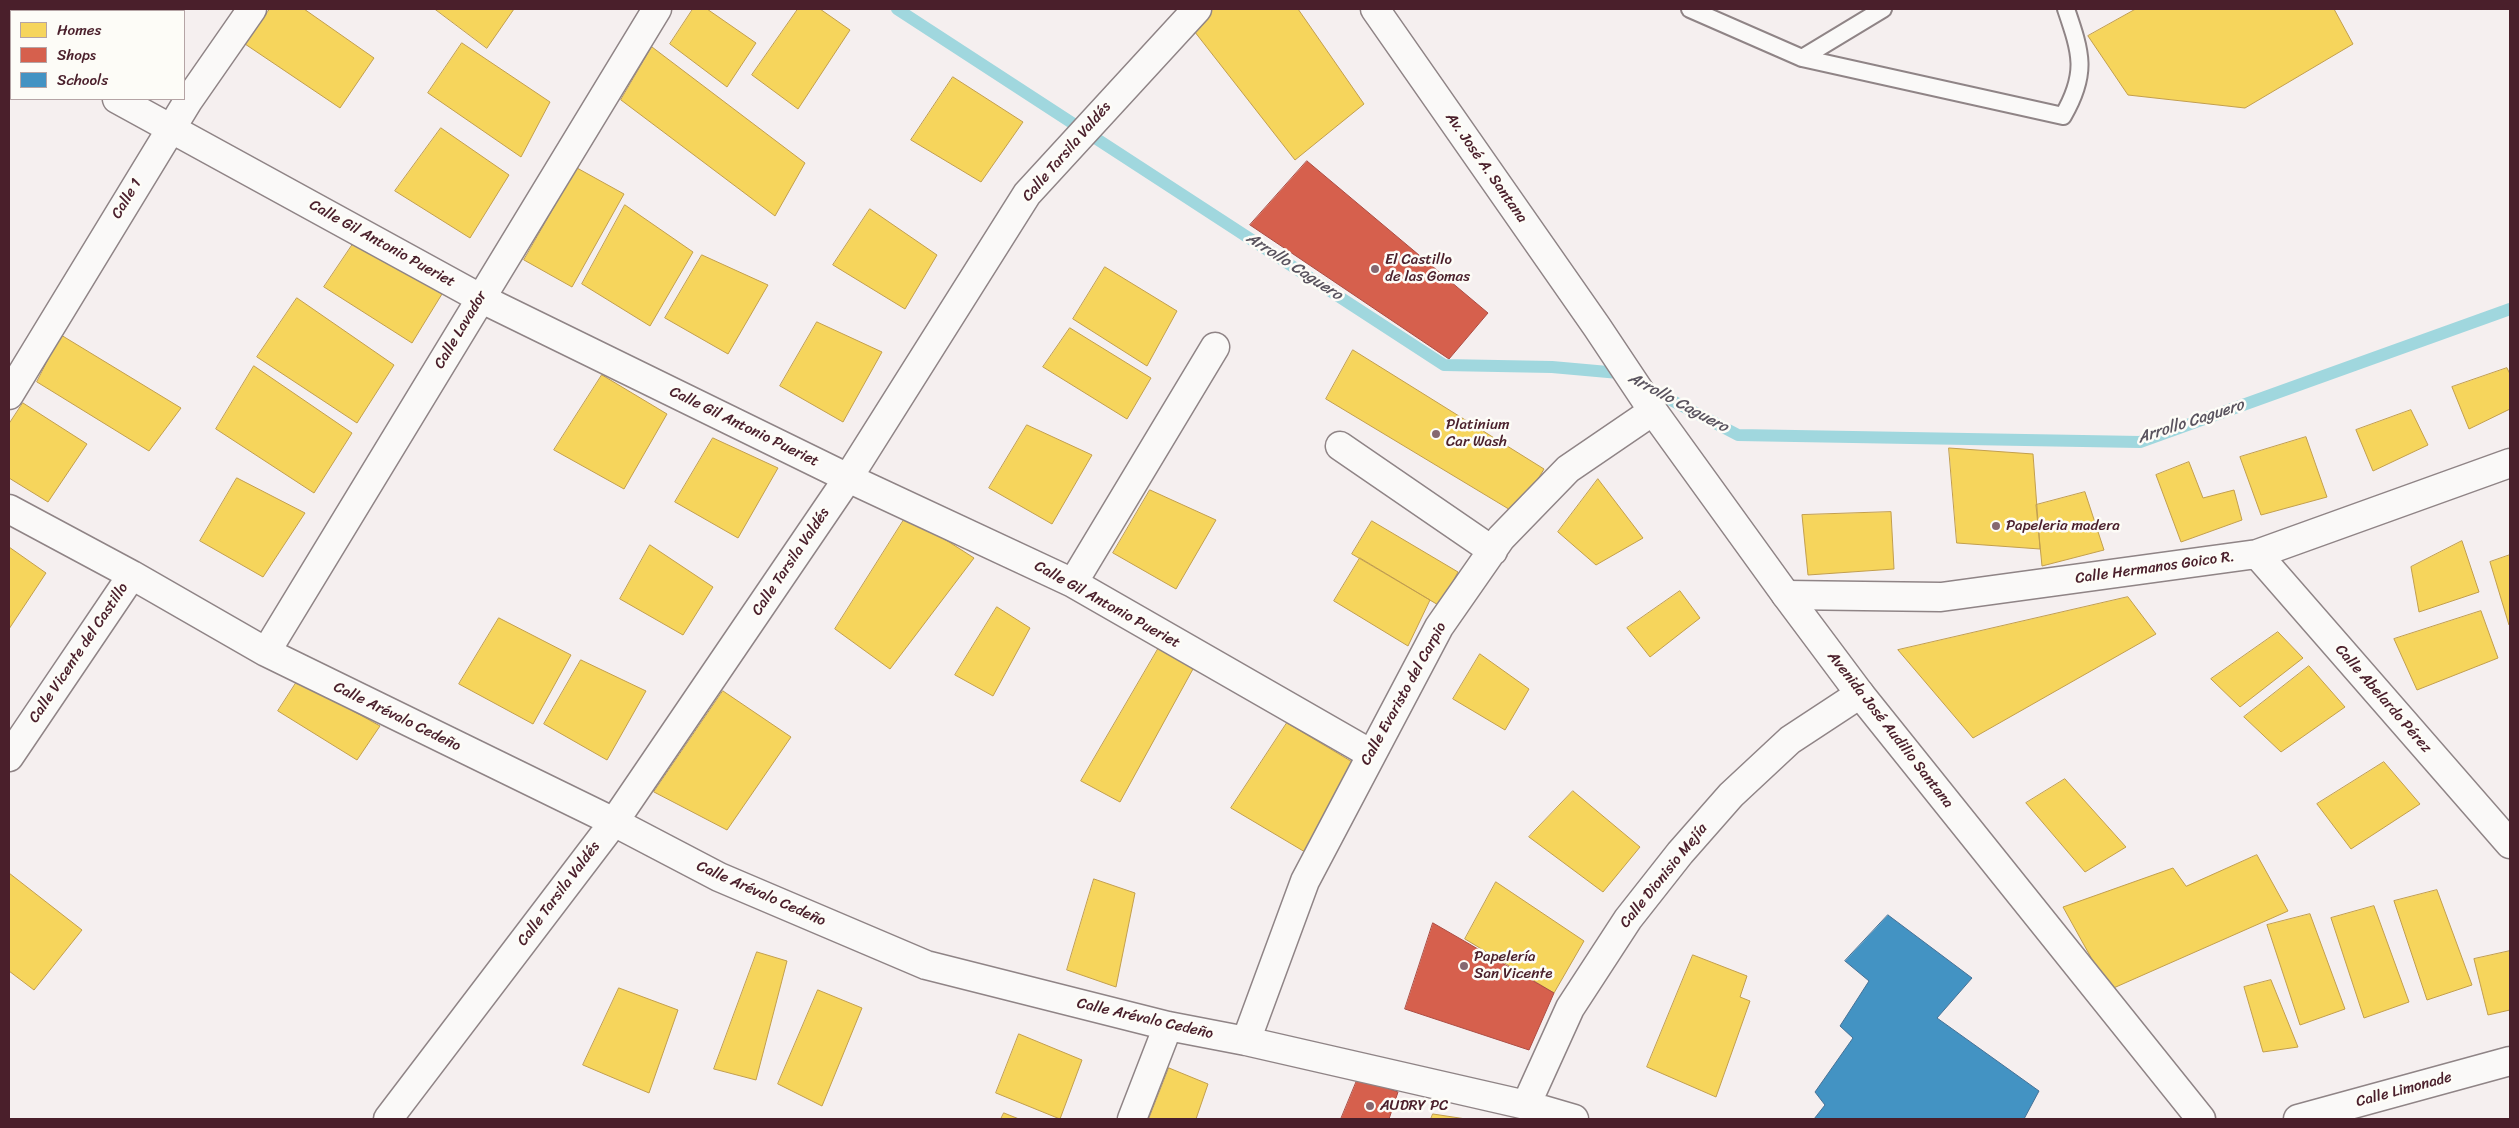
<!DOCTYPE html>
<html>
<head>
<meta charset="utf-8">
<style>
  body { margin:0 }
  #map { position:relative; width:2519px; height:1128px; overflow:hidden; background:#f5efef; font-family:Sriracha,sans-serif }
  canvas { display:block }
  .frame { position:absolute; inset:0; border:10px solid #4a1f2b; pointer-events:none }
  .legend { position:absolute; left:10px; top:10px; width:175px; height:90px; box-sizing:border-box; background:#fdfcf7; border:1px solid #b5a4a5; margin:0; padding:6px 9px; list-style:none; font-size:15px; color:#4a1f2b }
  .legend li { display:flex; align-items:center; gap:10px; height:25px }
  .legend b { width:25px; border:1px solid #b5a4a5 }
</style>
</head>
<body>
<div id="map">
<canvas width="2519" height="1128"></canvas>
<div class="frame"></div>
<ul class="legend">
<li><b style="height:14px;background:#f6d55c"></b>Homes</li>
<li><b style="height:14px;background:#d6604d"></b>Shops</li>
<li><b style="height:14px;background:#4393c3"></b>Schools</li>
</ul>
</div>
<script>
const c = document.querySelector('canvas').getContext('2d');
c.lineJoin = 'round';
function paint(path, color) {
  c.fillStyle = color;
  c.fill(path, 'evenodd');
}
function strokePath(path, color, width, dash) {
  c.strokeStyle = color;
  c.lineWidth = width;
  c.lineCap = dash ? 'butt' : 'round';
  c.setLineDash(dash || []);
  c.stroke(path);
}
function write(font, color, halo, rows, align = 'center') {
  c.font = font + ' Sriracha,sans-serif';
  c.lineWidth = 5;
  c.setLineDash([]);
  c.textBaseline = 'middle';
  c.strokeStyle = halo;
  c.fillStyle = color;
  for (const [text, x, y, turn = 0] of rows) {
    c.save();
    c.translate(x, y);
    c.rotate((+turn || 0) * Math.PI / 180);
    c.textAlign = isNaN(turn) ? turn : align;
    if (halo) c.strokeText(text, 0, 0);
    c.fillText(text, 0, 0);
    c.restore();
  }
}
const homes = new Path2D(`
  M 52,9 L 69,9 L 68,11 Z
  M 270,9 L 304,9 L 374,58 L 340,108 L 245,44 Z
  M 435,9 L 514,9 L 487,48 Z
  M 693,9 L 707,9 L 756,43 L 727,87 L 670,44 Z
  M 798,9 L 820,9 L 850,30 L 798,109 L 752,75 Z
  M 1213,9 L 1298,9 L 1364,104 L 1295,160 L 1191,27 Z
  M 2136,9 L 2334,9 L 2353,44 L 2245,108 L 2128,95 L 2088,36 Z
  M 462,43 L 550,102 L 521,157 L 428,93 Z
  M 652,47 L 805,163 L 775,216 L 621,100 Z
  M 953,77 L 1023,122 L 981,182 L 911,140 Z
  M 441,128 L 509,175 L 470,238 L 395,191 Z
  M 577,168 L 624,194 L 572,287 L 524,260 Z
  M 625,205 L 693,252 L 650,326 L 582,284 Z
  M 870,209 L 937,255 L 905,309 L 833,265 Z
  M 355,241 L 442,294 L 412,343 L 324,287 Z
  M 702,255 L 768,285 L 728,354 L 665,318 Z
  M 1105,267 L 1177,311 L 1147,366 L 1073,319 Z
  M 297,298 L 394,365 L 357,423 L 257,357 Z
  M 817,322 L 882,352 L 843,422 L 780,386 Z
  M 1070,328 L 1151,378 L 1127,419 L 1043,367 Z
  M 61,335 L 181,408 L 149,451 L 37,382 Z
  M 1353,350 L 1544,469 L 1517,514 L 1326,399 Z
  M 254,366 L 352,433 L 314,493 L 216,429 Z
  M 2507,368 L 2510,374 L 2510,409 L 2469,429 L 2452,387 Z
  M 602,375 L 667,414 L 624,489 L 554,450 Z
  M 23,403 L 87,444 L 48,502 L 9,478 L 9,424 Z
  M 2411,410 L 2428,445 L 2373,471 L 2356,430 Z
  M 1027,425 L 1092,455 L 1052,524 L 989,488 Z
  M 2306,437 L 2327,497 L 2261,515 L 2240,457 Z
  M 713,438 L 778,468 L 738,538 L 675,502 Z
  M 1949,448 L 2033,454 L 2040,549 L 1957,543 Z
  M 2189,462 L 2203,498 L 2234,490 L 2242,520 L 2181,542 L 2156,475 Z
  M 237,478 L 305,513 L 263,577 L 200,541 Z
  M 1598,479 L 1643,538 L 1596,565 L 1558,532 Z
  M 1150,490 L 1216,520 L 1176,589 L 1113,553 Z
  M 2085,492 L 2104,550 L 2042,566 L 2036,505 Z
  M 1891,512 L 1894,569 L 1808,575 L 1802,515 Z
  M 907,515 L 974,558 L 890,669 L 835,629 Z
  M 1372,521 L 1458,572 L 1440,606 L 1352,554 Z
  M 2462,541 L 2479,592 L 2419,612 L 2411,567 Z
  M 650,545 L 713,587 L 683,635 L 620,599 Z
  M 9,547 L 46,573 L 9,629 Z
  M 2510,555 L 2510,624 L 2509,625 L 2490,562 Z
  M 1360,558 L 1430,600 L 1408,646 L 1334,601 Z
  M 1680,591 L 1700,618 L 1650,657 L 1627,628 Z
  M 2128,597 L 2156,634 L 1973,738 L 1898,650 Z
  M 997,607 L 1030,628 L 993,696 L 955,675 Z
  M 2481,611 L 2498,658 L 2417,690 L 2394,639 Z
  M 499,618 L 571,655 L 533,724 L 459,684 Z
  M 2278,632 L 2303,658 L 2240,707 L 2211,679 Z
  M 1161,644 L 1193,669 L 1120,802 L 1081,781 Z
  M 1480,654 L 1529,689 L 1505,730 L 1453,699 Z
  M 581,660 L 646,691 L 607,760 L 544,724 Z
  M 2309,666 L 2345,707 L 2281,752 L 2244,717 Z
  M 298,680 L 380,726 L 357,760 L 278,711 Z
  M 723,691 L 791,737 L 727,830 L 654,792 Z
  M 1287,723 L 1354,763 L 1305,852 L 1231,808 Z
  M 2384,762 L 2420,804 L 2351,849 L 2317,804 Z
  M 2065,779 L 2126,847 L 2085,872 L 2026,803 Z
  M 1573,791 L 1640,847 L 1603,892 L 1529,837 Z
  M 2257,855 L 2288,911 L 2109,990 L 2063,907 L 2173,868 L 2186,886 Z
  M 9,873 L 82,930 L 34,990 L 9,971 Z
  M 1094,879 L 1135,893 L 1116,987 L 1067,970 Z
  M 1496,882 L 1584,941 L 1554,993 L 1465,939 Z
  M 2437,890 L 2472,985 L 2427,1000 L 2394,901 Z
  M 2374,906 L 2409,1002 L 2364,1018 L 2331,918 Z
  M 2310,914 L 2345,1009 L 2300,1025 L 2267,925 Z
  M 2510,951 L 2510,1010 L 2488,1015 L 2474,959 Z
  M 757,952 L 787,961 L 756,1080 L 714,1069 Z
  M 1693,955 L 1747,976 L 1740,997 L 1750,1001 L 1716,1097 L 1647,1067 Z
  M 2271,980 L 2298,1047 L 2263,1052 L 2244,987 Z
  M 619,988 L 678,1010 L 649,1093 L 583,1065 Z
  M 818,990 L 862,1008 L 822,1106 L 778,1084 Z
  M 1019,1034 L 1082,1060 L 1060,1119 L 996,1093 Z
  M 1169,1068 L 1208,1084 L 1196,1119 L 1149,1119 Z
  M 1004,1113 L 1019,1119 L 1001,1119 Z
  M 1433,1114 L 1466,1119 L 1431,1119 Z`);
const shops = new Path2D(`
  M 1307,161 L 1488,313 L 1449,359 L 1250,225 Z
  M 1433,923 L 1554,993 L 1529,1050 L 1405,1009 Z
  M 1358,1078 L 1398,1092 L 1389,1119 L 1341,1119 Z`);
const schools = new Path2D(`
  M 1888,915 L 1972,978 L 1937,1018 L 2039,1091 L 2024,1119 L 1814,1119 L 1825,1105 L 1815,1092 L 1853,1038 L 1840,1026 L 1869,981 L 1845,961 Z`);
const stream = new Path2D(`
  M 897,9 L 1444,365 L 1552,367 L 1619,373 L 1738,435 L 2140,442 L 2510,309`);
const lane = new Path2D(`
  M 1690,9 L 1802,58 L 1883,9
  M 1802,58 L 2063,116 C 2088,73 2081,53 2066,9`);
const street = new Path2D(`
  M 9,42 L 11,43
  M 117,99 L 480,298 L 848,478 L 1073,583 L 1371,754
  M 9,395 L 188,101 L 252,9
  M 1340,446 L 1493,551
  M 9,509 L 132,575 L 266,652 L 614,822 L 719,877 L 926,965 L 1168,1026 L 1246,1041 L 1526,1105 L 1574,1119
  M 2257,554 L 2510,844
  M 1073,583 L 1215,347
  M 1786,595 L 1941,597 L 2257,554 L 2510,463
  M 266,652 L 657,9
  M 9,757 L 132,575
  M 1246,1041 L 1305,881 L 1439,627 L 1501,538 L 1568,469 L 1653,411
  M 1526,1105 L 1570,1008 L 1628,919 L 1680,853 L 1731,795 L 1790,740 L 1860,694
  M 388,1119 L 614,822 L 848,478 L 1027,194 L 1197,9
  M 1132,1119 L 1168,1026
  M 2298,1119 L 2510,1061`);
const primary = new Path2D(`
  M 1375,9 L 1597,327 L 1653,411 L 1786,595 L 1860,694 L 2201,1119`);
const markers = [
  [1375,269,5,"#866870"],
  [1436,434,5,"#866870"],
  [1996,526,5,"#866870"],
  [1464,966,5,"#866870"],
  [1370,1106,5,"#866870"]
];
const streetNames = [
  ["Calle Tarsila Valdés",1067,152,-49],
  ["Av. José A. Santana",1486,168,55],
  ["Calle 1",127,199,-59],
  ["Calle Gil Antonio Pueriet",382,244,29],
  ["Calle Lavador",461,330,-59],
  ["Calle Gil Antonio Pueriet",744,427,26],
  ["Calle Tarsila Valdés",791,562,-56],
  ["Calle Hermanos Goico R.",2155,568,-8],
  ["Calle Gil Antonio Pueriet",1107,605,29],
  ["Calle Vicente del Castillo",79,653,-56],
  ["Calle Evaristo del Carpio",1404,694,-61],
  ["Calle Abelardo Pérez",2383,699,49],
  ["Calle Arévalo Cedeño",397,717,26],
  ["Avenida José Audilio Santana",1890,730,52],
  ["Calle Dionisio Mejía",1664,876,-51],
  ["Calle Tarsila Valdés",559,894,-53],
  ["Calle Arévalo Cedeño",761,894,24],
  ["Calle Arévalo Cedeño",1145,1019,13],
  ["Calle Limonade",2404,1090,-15]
];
const poiNames = [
  ["El Castillo",1385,260],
  ["de las Gomas",1385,277],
  ["Platinium",1446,425],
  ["Car Wash",1446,442],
  ["Papeleria madera",2006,526],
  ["Papelería",1474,957],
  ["San Vicente",1474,974],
  ["AUDRY PC",1380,1106]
];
const waterNames = [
  ["Arrollo Caguero",1294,267,33],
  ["Arrollo Caguero",1678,403,28],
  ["Arrollo Caguero",2191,422,-18]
];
paint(homes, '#f6d55c');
strokePath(homes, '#c29e4d', 1);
paint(shops, '#d6604d');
strokePath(shops, '#ac4c43', 1);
paint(schools, '#4393c3');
strokePath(schools, '#457095', 1);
strokePath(stream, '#a0d7de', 12);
strokePath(lane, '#8f8486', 20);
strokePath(street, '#8f8486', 31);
strokePath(primary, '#8f8486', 31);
strokePath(lane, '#faf9f8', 16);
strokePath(street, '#faf9f8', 28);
strokePath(primary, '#faf9f8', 28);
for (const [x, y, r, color] of markers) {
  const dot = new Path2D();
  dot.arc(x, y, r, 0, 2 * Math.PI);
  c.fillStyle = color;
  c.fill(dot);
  strokePath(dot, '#fdfcf7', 2);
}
write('15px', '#4a1f2b', '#fdfcf7', streetNames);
write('15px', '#4a1f2b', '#fdfcf7', poiNames, 'left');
write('italic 16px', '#59535e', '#fdfcf7', waterNames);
</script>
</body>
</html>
